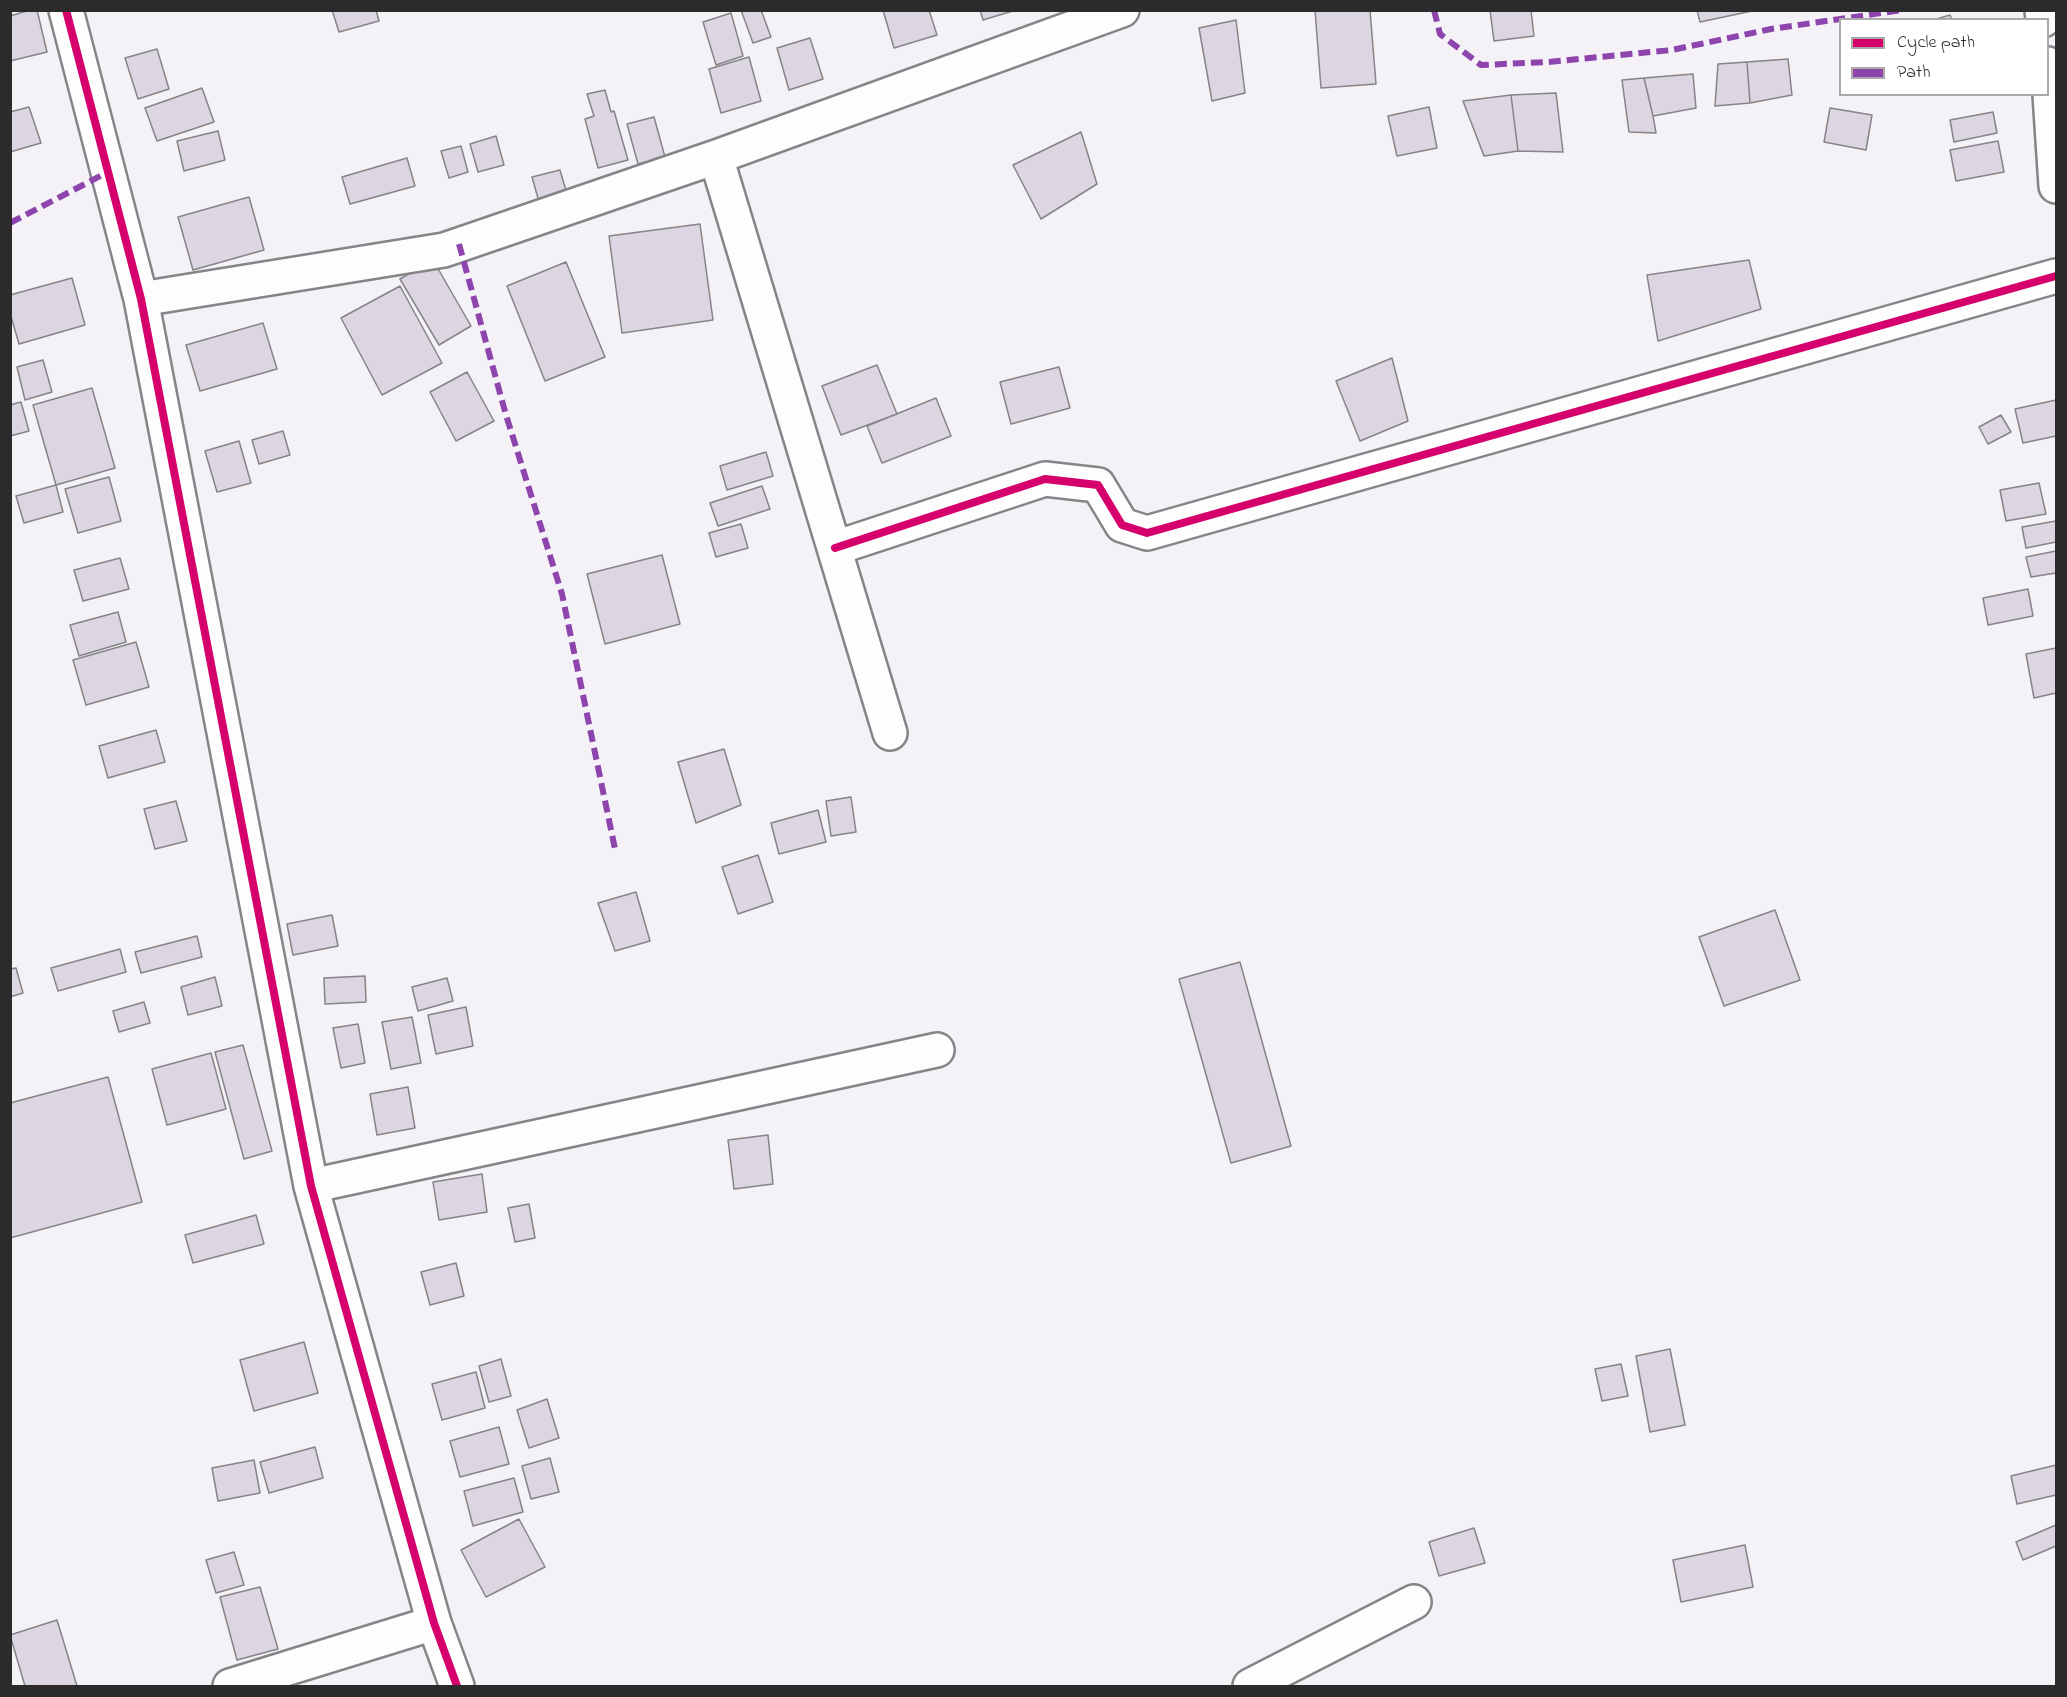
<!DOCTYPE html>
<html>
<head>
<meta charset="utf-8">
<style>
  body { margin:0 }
  #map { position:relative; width:2067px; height:1697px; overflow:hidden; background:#f4f1f7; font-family:"Indie Flower",sans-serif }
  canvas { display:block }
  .frame { position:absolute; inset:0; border:12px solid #2b2b2b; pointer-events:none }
  .legend { position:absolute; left:1839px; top:18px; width:210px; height:78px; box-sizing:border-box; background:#fff; border:2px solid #aaa; margin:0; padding:8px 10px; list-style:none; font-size:18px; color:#2b2b2b }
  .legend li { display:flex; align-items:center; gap:12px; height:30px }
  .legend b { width:30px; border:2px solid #aaa }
</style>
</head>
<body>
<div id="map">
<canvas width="2067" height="1697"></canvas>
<div class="frame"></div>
<ul class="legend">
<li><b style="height:8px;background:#d6006c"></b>Cycle path</li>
<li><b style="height:8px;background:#8e44ad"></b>Path</li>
</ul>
</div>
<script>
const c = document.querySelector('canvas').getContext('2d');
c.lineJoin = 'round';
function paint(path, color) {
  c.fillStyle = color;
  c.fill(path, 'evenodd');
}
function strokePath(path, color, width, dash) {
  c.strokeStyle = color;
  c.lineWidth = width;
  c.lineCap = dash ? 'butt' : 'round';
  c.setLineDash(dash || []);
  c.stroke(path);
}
const building = new Path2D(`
  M 30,10 L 37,10 L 47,52 L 10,61 L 10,16 Z
  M 332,10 L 376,10 L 379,21 L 339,32 Z
  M 741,10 L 761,10 L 771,37 L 753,43 Z
  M 883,10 L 929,10 L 937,35 L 894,48 Z
  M 980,10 L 1016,10 L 983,20 Z
  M 1315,10 L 1370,10 L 1376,84 L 1321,88 Z
  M 1490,10 L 1531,10 L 1534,36 L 1494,41 Z
  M 1697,10 L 1752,10 L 1752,11 L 1700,22 Z
  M 731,13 L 743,56 L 716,65 L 703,22 Z
  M 1950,15 L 1952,20 L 1933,20 Z
  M 1236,20 L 1245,93 L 1212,101 L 1199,28 Z
  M 810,38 L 823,79 L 789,90 L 777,48 Z
  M 157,49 L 169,89 L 138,99 L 125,58 Z
  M 749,57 L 761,101 L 721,113 L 709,69 Z
  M 1788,59 L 1792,95 L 1750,103 L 1747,62 Z
  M 1747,62 L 1750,103 L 1715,106 L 1718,64 Z
  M 1693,74 L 1696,108 L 1653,116 L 1644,78 Z
  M 1644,78 L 1653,116 L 1656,133 L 1629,132 L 1622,80 Z
  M 202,88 L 214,122 L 157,141 L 145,108 Z
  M 605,90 L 611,112 L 614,111 L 628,160 L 598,168 L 585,119 L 594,116 L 587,94 Z
  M 1556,93 L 1563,152 L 1518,151 L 1511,95 Z
  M 1511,95 L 1518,151 L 1484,156 L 1463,101 Z
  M 29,107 L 41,143 L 10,152 L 10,112 Z
  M 1429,107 L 1437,148 L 1397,156 L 1388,116 Z
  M 1830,108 L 1872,115 L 1866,150 L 1824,142 Z
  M 1993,112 L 1997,133 L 1954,142 L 1950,120 Z
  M 654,117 L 665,157 L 638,164 L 627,124 Z
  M 218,131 L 225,160 L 184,171 L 177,141 Z
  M 1081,132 L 1097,184 L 1041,219 L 1013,165 Z
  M 496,136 L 504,165 L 478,172 L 470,144 Z
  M 1998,141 L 2004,172 L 1956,181 L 1950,150 Z
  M 461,146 L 468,172 L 449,178 L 441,151 Z
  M 407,158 L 415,186 L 350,204 L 342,177 Z
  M 560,170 L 567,194 L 539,202 L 532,177 Z
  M 249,197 L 264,250 L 193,270 L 178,217 Z
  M 700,224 L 713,320 L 622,333 L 609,236 Z
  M 433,260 L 471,326 L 439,345 L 400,279 Z
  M 1749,260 L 1761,309 L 1658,341 L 1647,275 Z
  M 566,262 L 605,357 L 545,381 L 507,286 Z
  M 72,278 L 85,325 L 19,344 L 10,313 L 10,295 Z
  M 400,286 L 442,363 L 382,395 L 341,318 Z
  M 263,323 L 277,369 L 200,391 L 186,345 Z
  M 1392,358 L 1408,421 L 1360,441 L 1336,381 Z
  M 43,360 L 52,392 L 25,400 L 17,367 Z
  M 877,365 L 897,414 L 841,435 L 822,386 Z
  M 1059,367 L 1070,408 L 1011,424 L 1000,382 Z
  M 467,372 L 494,421 L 456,441 L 430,392 Z
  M 92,388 L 115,468 L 56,485 L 33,405 Z
  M 936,398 L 951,436 L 882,463 L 867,426 Z
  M 2056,400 L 2056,436 L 2023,443 L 2015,409 Z
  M 21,402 L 29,431 L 10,436 L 10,405 Z
  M 2001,415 L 2011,432 L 1988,444 L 1979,427 Z
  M 283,431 L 290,455 L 259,464 L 252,440 Z
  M 239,441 L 251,483 L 217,492 L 205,451 Z
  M 766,452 L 773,476 L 727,490 L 720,466 Z
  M 109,477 L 121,521 L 78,533 L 65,489 Z
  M 2039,483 L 2046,514 L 2006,521 L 2000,490 Z
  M 56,485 L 63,512 L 24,523 L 16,496 Z
  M 762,486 L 770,509 L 718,526 L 710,503 Z
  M 2056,521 L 2056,542 L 2026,548 L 2022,527 Z
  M 741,524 L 748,548 L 716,557 L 709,533 Z
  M 2056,551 L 2056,573 L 2031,577 L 2026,557 Z
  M 662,555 L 680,624 L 605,644 L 587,574 Z
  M 120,558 L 129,589 L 83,601 L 74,570 Z
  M 2028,589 L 2033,616 L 1988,625 L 1983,598 Z
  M 118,612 L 126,642 L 79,656 L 70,625 Z
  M 136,642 L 149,687 L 86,705 L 73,660 Z
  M 2056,648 L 2056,693 L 2034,698 L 2026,654 Z
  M 156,730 L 165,762 L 108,778 L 99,746 Z
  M 724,749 L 741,805 L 696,823 L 678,762 Z
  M 851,797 L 856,832 L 831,836 L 826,801 Z
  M 176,801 L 187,841 L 155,849 L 144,809 Z
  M 818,810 L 826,842 L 779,854 L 771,823 Z
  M 758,855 L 773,902 L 738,914 L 722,867 Z
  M 636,892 L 650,941 L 615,951 L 598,903 Z
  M 1775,910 L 1800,980 L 1724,1006 L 1699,937 Z
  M 332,915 L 338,946 L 293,955 L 287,924 Z
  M 197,936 L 202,957 L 141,973 L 135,952 Z
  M 120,949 L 126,972 L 58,991 L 51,968 Z
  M 1240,962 L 1291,1146 L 1231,1163 L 1179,979 Z
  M 16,968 L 23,993 L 10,997 L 10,969 Z
  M 365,976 L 366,1002 L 325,1004 L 324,978 Z
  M 215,977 L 222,1006 L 188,1015 L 181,987 Z
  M 447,978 L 453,1001 L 418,1011 L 412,987 Z
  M 144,1002 L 150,1023 L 119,1032 L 113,1011 Z
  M 466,1007 L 473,1046 L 436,1054 L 428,1015 Z
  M 412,1017 L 421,1063 L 391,1069 L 382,1022 Z
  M 358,1024 L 365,1063 L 341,1068 L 333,1028 Z
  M 243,1045 L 272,1151 L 244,1159 L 215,1052 Z
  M 211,1053 L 226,1109 L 167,1125 L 152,1069 Z
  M 108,1077 L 142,1202 L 10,1238 L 10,1103 Z
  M 408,1087 L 415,1128 L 377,1135 L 370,1094 Z
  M 768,1135 L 773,1184 L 734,1189 L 728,1140 Z
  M 482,1174 L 487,1212 L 439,1220 L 433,1182 Z
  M 529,1204 L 535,1238 L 515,1242 L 508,1208 Z
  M 256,1215 L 264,1244 L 193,1263 L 185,1235 Z
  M 456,1263 L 464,1296 L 430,1305 L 421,1272 Z
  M 304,1342 L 318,1393 L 254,1411 L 240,1360 Z
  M 1670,1349 L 1685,1425 L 1650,1432 L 1636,1356 Z
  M 501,1359 L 511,1396 L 489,1402 L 479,1366 Z
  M 1621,1364 L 1628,1396 L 1602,1401 L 1595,1369 Z
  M 476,1372 L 485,1408 L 442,1420 L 432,1384 Z
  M 547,1399 L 559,1438 L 529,1448 L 517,1410 Z
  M 499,1427 L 509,1464 L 460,1477 L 450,1441 Z
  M 315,1447 L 323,1478 L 269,1493 L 260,1462 Z
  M 550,1458 L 559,1492 L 531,1499 L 522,1466 Z
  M 254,1460 L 260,1493 L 218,1501 L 212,1468 Z
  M 2056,1465 L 2056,1495 L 2017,1504 L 2011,1476 Z
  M 514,1478 L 523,1512 L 473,1526 L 464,1491 Z
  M 519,1519 L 545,1567 L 486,1597 L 461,1550 Z
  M 2056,1525 L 2056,1546 L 2023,1560 L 2016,1542 Z
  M 1474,1528 L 1485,1563 L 1439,1576 L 1429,1542 Z
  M 1745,1545 L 1753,1587 L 1681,1602 L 1673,1560 Z
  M 234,1552 L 244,1585 L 216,1593 L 206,1560 Z
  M 260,1587 L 278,1649 L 237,1660 L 220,1597 Z
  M 57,1620 L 77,1686 L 25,1686 L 10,1635 Z`);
const minor = new Path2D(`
  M 66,10 L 141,299 L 311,1186 L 434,1623 L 457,1686
  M 2042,10 L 2043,20
  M 2048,64 L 2056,186
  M 716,157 L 890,733
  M 141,299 L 444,250 L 716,157 L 1122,10
  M 835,548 L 1045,479 L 1098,485 L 1122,525 L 1147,533 L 2056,276
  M 311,1186 L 937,1050
  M 230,1686 L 434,1623
  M 1250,1686 L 1414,1602`);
const quiet = new Path2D(`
  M 1434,10 L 1440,34 L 1481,65 L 1548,62 L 1672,50 L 1771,29 L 1902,10
  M 10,223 L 108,172
  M 459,244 L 506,415 L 562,594 L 615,849`);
const cycleway = new Path2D(`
  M 66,10 L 141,299 L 311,1186 L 434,1623 L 457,1686
  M 835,548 L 1045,479 L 1098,485 L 1122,525 L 1147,533 L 2056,276`);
paint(building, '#dbd6e1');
strokePath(building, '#858487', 1.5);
strokePath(minor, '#858487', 38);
strokePath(minor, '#fdfdfe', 33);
strokePath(quiet, '#8e44ad', 6, [12, 6]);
strokePath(cycleway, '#d6006c', 8);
</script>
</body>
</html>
